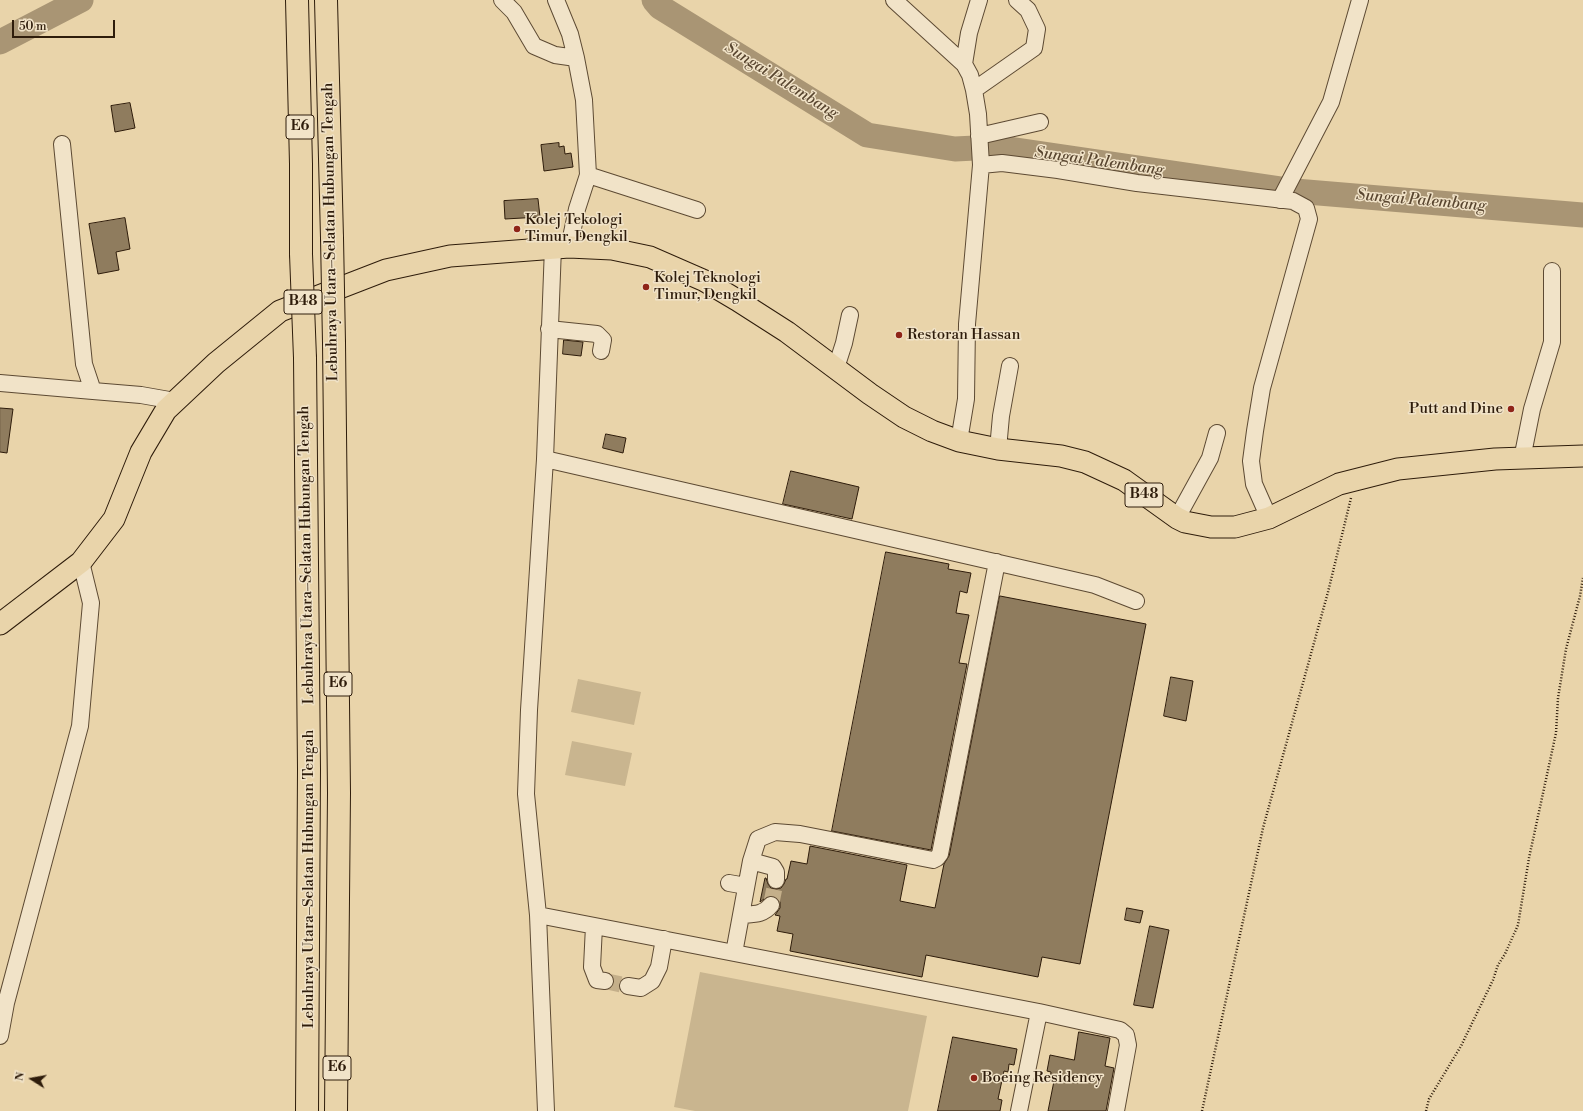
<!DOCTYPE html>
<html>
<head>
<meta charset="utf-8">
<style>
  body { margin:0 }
  #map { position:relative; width:1583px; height:1111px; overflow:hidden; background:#e9d4aa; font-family:"Libre Bodoni",serif }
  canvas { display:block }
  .north { position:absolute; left:12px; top:1059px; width:40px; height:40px; -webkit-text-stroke:3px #f1e3c8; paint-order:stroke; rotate:281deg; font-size:11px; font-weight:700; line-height:16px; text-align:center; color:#2e1c0b }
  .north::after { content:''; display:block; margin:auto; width:14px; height:18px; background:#2e1c0b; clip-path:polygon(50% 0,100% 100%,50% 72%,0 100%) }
  .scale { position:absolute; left:12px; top:20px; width:103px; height:18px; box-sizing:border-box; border:2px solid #2e1c0b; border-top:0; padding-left:5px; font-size:12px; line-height:14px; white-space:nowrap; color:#2e1c0b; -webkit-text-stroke:3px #f1e3c8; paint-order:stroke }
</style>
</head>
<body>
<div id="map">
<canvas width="1583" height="1111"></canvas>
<div class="north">N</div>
<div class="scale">50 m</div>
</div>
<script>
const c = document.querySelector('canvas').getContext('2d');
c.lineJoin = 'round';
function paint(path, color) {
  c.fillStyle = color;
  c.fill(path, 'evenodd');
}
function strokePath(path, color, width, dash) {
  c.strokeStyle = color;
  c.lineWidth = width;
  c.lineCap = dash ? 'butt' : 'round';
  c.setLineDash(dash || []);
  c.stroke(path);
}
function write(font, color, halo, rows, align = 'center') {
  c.font = font + ' "Libre Bodoni",serif';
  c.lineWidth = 3;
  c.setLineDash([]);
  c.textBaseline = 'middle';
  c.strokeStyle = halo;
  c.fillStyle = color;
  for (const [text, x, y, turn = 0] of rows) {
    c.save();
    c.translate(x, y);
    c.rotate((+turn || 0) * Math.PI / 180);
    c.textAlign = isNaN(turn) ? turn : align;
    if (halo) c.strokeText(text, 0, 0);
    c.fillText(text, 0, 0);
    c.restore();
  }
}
const green = new Path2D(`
  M 578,679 L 641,692 L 634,725 L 571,712 Z
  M 572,741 L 632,753 L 625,786 L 565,775 Z
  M 700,972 L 927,1016 L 908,1111 L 695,1111 L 674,1107 Z`);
const river = new Path2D(`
  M 654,0 L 660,7 L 867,135 L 955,149 L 996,147 L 1295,191 L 1583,215
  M 0,42 L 81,0`);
const building = new Path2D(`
  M 130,103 L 135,128 L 115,132 L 111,106 Z
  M 559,143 L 559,147 L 564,146 L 565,154 L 571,153 L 573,167 L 544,171 L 541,145 Z
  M 538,199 L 540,217 L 505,219 L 504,201 Z
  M 125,218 L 130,249 L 116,252 L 119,270 L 98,274 L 89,224 Z
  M 564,340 L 583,342 L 581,356 L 563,354 Z
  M 0,408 L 13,409 L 7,453 L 0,452 Z
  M 606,434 L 626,438 L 623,453 L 603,448 Z
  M 791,471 L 859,487 L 852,519 L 783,504 Z
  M 886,552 L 949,564 L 948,569 L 971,573 L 967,593 L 960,591 L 956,613 L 969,615 L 959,663 L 967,664 L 931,850 L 832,831 Z
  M 1000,596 L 1146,624 L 1080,964 L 1042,957 L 1038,977 L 926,955 L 922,977 L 790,951 L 793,934 L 777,931 L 780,916 L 775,915 L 780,908 L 780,902 L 777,898 L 773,896 L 768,896 L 760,902 L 765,878 L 766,878 L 768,884 L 771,888 L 776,889 L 781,888 L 784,884 L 786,879 L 787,879 L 791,861 L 807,864 L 810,846 L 907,865 L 900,901 L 935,908 L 944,864 L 949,856 Z
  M 1171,677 L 1193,681 L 1186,721 L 1164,716 Z
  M 1127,908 L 1143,911 L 1140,923 L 1125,920 Z
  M 1150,926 L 1169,930 L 1153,1008 L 1134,1005 Z
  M 1079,1032 L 1110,1038 L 1105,1066 L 1114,1068 L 1106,1111 L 1048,1111 L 1054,1081 L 1050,1080 L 1051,1072 L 1047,1071 L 1050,1055 L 1074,1060 Z
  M 953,1037 L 1017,1049 L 1014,1065 L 1009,1064 L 1008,1072 L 1004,1071 L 998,1099 L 1002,1100 L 1000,1111 L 938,1111 Z`);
const minorTunnel = new Path2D(`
  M 771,905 L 776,880
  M 605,981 L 628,986`);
const path = new Path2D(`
  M 1202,1111 L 1263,828 L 1328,592 L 1351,498
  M 1426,1111 L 1429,1099 L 1461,1046 L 1493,980 L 1498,965 L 1505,954 L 1518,925 L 1529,858 L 1556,733 L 1558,698 L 1566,649 L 1580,596 L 1583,578`);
const minor = new Path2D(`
  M 502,0 L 514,12 L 534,46 L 555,55 L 576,58 L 584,100 L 588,175 L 577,209 L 569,247
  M 556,0 L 570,34 L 576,58
  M 894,0 L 964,64 L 970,75 L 974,90 L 978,114 L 981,165 L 967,324 L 966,399 L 959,441
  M 964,64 L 969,33 L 979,0
  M 974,90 L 1034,48 L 1037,29 L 1028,10 L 1017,0
  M 979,136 L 1040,122
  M 62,144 L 84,364 L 93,391 L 141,395 L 175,401
  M 981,165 L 1002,163 L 1058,170 L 1137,183 L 1293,201 L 1306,208 L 1309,219 L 1262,388 L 1255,431 L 1251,461 L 1254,484 L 1269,518
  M 588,175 L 697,210
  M 1280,200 L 1331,102 L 1360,0
  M 549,329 L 597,334 L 603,340 L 601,351
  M 836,368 L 844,343 L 850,315
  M 0,383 L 93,391
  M 998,449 L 1001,416 L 1010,366
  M 545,459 L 1095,585 L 1136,601
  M 1522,459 L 1532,409 L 1552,342 L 1552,271
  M 1177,518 L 1210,458 L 1217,433
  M 751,861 L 773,867 L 776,872 L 776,880
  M 729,883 L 746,886
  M 538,915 L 1039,1012 L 1120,1030 L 1126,1035 L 1128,1045 L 1116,1111
  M 741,915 C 754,914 763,915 771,905
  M 594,926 L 592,967 L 597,980 L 605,981
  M 734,953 L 751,861 L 758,839 L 775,832 L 800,834 L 933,860 L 937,858 L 940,854 L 997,562
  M 628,986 L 641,988 L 652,981 L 659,967 L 664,939
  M 0,1036 L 6,1003 L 80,726 L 91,603 L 81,562
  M 546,1111 L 538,915 L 526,794 L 529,710 L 545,459 L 553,247
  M 1019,1111 L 1039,1012`);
const major = new Path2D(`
  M 0,624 L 81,562 L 114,519 L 141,452 L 166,410 L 216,363 L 280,311 L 386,270 L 450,256 L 569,247 L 612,249 L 650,257 L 705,281 L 737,300 L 787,332 L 870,394 L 904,417 L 932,431 L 959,441 L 998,449 L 1061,456 L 1085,462 L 1124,480 L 1177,518 L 1185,522 L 1211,527 L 1235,527 L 1269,518 L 1339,484 L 1398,469 L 1495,459 L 1583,456`);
const highway = new Path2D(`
  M 297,0 L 301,164 L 301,254
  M 326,0 L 332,238
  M 334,343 L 339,793 L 336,1111
  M 305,358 L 309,769 L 307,1111`);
const highwayBridge = new Path2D(`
  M 332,238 L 334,343
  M 301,254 L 305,358`);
const markers = [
  [517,229,4,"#8f2418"],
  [646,287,4,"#8f2418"],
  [899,335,4,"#8f2418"],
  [1511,409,4,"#8f2418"],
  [974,1078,4,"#8f2418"]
];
const shields = [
  [300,127,28],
  [303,302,38],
  [1144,495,38],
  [338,684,28],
  [337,1068,28]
];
const shieldNames = [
  ["E6",300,127],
  ["B48",303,302],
  ["B48",1144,495],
  ["E6",338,684],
  ["E6",337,1068]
];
const poiNames = [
  ["Kolej Tekologi",525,220],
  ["Timur, Dengkil",525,237],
  ["Kolej Teknologi",654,278],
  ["Timur, Dengkil",654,295],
  ["Restoran Hassan",907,335],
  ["Putt and Dine",1503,409,"right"],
  ["Boeing Residency",982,1078]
];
const streetNames = [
  ["Lebuhraya Utara–Selatan Hubungan Tengah",331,232,-91],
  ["Lebuhraya Utara–Selatan Hubungan Tengah",307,555,-91],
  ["Lebuhraya Utara–Selatan Hubungan Tengah",309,879,-90]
];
const waterNames = [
  ["Sungai Palembang",781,81,32],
  ["Sungai Palembang",1099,162,8],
  ["Sungai Palembang",1421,201,5]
];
paint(green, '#c9b58f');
strokePath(river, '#a99574', 25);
paint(building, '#8f7c5e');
strokePath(building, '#2e1c0b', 1);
strokePath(minorTunnel, '#c4af8a', 16, [16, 8]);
strokePath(minor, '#5d4a33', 18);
strokePath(major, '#2e1c0b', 23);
strokePath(highway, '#2e1c0b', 24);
strokePath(path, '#2e1c0b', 2.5, [1, 2]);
strokePath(minor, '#f1e3c8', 16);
strokePath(major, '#e9d4aa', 21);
strokePath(highway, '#e9d4aa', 22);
strokePath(highwayBridge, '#2e1c0b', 24, []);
strokePath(highwayBridge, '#e9d4aa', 22);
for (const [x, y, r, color] of markers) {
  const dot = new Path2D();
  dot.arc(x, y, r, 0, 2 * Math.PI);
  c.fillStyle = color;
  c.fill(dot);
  strokePath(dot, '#f1e3c8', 1.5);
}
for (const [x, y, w] of shields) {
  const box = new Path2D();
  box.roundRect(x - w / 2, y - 12, w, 24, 3);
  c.fillStyle = '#f1e3c8';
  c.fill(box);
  strokePath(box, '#2e1c0b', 1);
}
write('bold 14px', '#2e1c0b', null, shieldNames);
write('15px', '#2e1c0b', '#f1e3c8', poiNames, 'left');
write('15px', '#2e1c0b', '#f1e3c8', streetNames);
write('italic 16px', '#594630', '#f1e3c8', waterNames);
</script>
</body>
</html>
